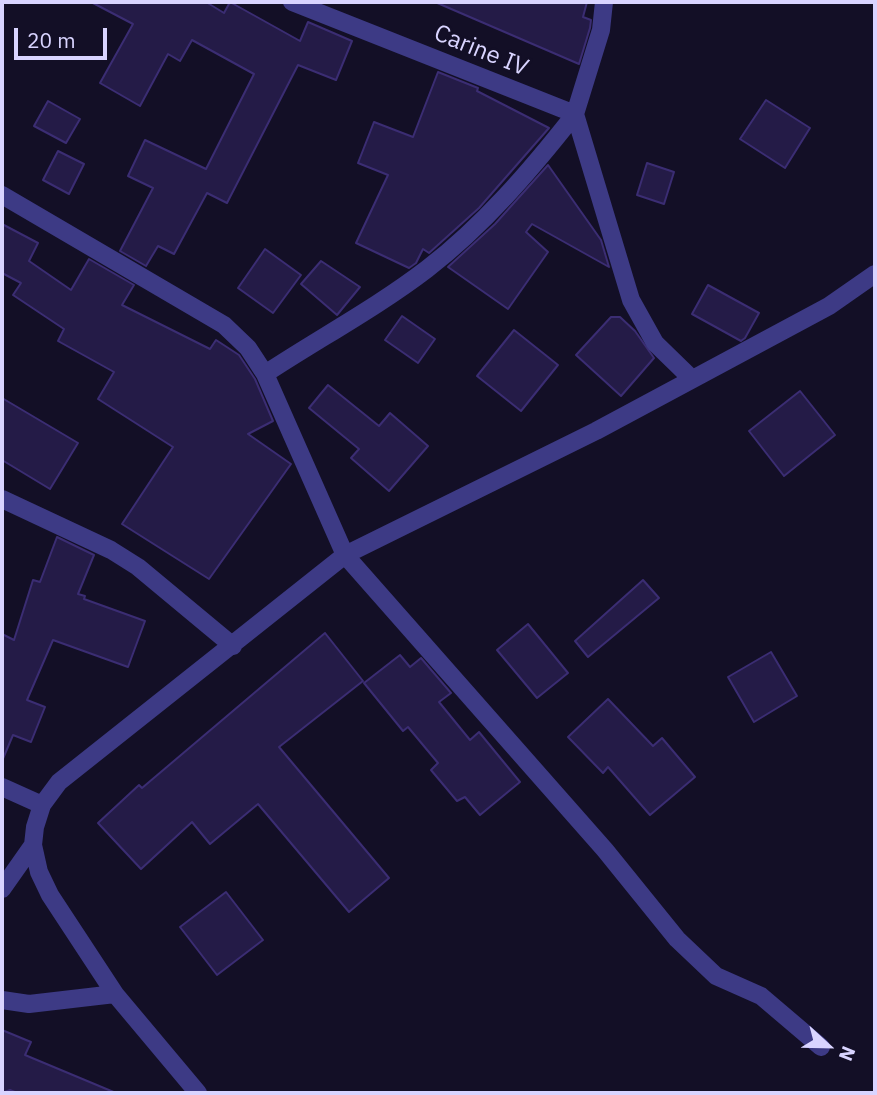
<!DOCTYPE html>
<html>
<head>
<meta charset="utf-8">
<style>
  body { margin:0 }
  #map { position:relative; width:877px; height:1095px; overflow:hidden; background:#130f26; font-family:"IBM Plex Sans",sans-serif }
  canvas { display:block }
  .frame { position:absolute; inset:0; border:4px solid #d9d4ff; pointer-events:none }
  .north { position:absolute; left:793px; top:1011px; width:70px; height:70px; -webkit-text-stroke:5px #130f26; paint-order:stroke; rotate:112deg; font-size:19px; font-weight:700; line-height:28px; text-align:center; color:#d9d4ff }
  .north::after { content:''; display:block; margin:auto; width:24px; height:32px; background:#d9d4ff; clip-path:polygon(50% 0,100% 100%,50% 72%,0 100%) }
  .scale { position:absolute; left:14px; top:28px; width:93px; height:32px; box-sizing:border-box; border:4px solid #d9d4ff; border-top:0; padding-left:9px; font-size:21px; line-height:24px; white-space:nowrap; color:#d9d4ff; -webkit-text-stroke:5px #130f26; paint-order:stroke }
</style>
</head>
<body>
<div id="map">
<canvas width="877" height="1095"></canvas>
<div class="frame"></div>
<div class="north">N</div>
<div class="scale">20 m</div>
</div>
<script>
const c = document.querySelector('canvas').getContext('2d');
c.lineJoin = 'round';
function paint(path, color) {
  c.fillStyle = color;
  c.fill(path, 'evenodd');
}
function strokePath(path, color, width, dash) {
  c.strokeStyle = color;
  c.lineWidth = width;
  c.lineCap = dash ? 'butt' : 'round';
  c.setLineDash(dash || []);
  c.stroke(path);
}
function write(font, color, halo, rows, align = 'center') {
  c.font = font + ' "IBM Plex Sans",sans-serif';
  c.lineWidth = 5;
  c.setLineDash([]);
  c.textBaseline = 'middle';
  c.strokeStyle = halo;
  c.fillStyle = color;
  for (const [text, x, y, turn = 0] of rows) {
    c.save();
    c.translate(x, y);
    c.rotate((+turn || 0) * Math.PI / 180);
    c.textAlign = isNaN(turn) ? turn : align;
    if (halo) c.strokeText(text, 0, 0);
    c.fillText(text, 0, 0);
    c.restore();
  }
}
const building = new Path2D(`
  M 91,2 L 206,2 L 224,13 L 230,2 L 300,41 L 308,22 L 352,41 L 336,80 L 298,65 L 227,203 L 207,193 L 174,254 L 158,246 L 146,266 L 120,251 L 153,188 L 128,176 L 145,140 L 206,169 L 254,74 L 192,40 L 180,61 L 168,54 L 140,106 L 100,83 L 133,24 Z
  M 435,2 L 587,2 L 583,17 L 591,20 L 590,28 L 579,64 Z
  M 438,72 L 478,88 L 477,91 L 549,128 L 479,208 L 429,253 L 423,249 L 416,263 L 409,268 L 356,243 L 388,175 L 358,163 L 374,122 L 413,137 Z
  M 766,100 L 810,128 L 785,168 L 740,139 Z
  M 48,101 L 80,119 L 66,143 L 34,126 Z
  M 58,151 L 84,164 L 69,194 L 43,180 Z
  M 647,163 L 674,172 L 664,204 L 637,195 Z
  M 548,165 L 601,240 L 609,267 L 532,224 L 526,232 L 548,252 L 508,309 L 448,267 L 495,224 Z
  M 2,224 L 38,243 L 29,261 L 71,290 L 89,259 L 134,285 L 122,305 L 210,349 L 216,340 L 239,355 L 255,379 L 273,421 L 248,434 L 291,464 L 209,579 L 122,524 L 173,447 L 98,399 L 114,372 L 58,341 L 64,329 L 13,295 L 21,283 L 2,273 Z
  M 265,249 L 301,275 L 273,313 L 238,288 Z
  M 321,261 L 360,287 L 337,315 L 301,284 Z
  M 708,285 L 759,313 L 745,338 L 741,341 L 692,314 Z
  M 402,316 L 435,339 L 418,363 L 385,340 Z
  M 611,317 L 620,317 L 635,331 L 654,358 L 621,396 L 576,355 Z
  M 514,330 L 558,365 L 521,411 L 477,376 Z
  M 328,385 L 379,426 L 390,413 L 428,446 L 389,491 L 351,458 L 359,449 L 309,408 Z
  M 800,391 L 835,435 L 784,476 L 749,431 Z
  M 2,398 L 78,443 L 50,489 L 2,460 Z
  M 57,537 L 94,555 L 78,594 L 85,596 L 84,599 L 145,621 L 128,667 L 53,640 L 27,700 L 45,707 L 31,742 L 13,735 L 2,761 L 2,634 L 14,640 L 33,580 L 40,582 Z
  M 643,580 L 659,598 L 588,657 L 575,641 Z
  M 528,624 L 568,673 L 537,698 L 497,650 Z
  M 325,633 L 363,681 L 279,747 L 389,878 L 349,912 L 258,804 L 210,844 L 192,822 L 141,869 L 98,823 L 139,785 L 142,788 Z
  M 771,652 L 797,696 L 754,722 L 728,677 Z
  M 400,655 L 410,667 L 421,658 L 451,693 L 439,702 L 470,740 L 479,732 L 520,782 L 480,815 L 465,797 L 457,801 L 431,770 L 438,763 L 408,727 L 403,731 L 364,683 Z
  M 608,699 L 653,746 L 662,738 L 695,777 L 650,815 L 608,767 L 603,773 L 568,737 Z
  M 226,892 L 263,940 L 217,975 L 180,927 Z
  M 2,1030 L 31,1042 L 25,1055 L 116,1093 L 17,1093 L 10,1090 L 2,1093 Z`);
const minor = new Path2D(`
  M 604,2 L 601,30 L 575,114 L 631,300 L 655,343 L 692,379
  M 2,195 L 224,325 L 248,348 L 265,374 L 345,555 L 605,850 L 677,939 L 716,976 L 761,996 L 821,1047
  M 265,374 C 318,339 376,308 427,269 C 483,226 531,170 575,114 L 292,2
  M 2,499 L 111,550 L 138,567 L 233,646
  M 2,787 L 42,805
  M 2,889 L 33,845
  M 2,1000 L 29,1004 L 115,994
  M 198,1093 L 115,994 L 50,895 L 39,872 L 33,845 L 35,827 L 42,805 L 59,782 L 345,555 L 596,431 L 829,306 L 875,274`);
const streetNames = [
  ["Carine IV",481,51,22]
];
paint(building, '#241b47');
strokePath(building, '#3b2d73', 2);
strokePath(minor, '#3d3a85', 18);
write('24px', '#d9d4ff', '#130f26', streetNames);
</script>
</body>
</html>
